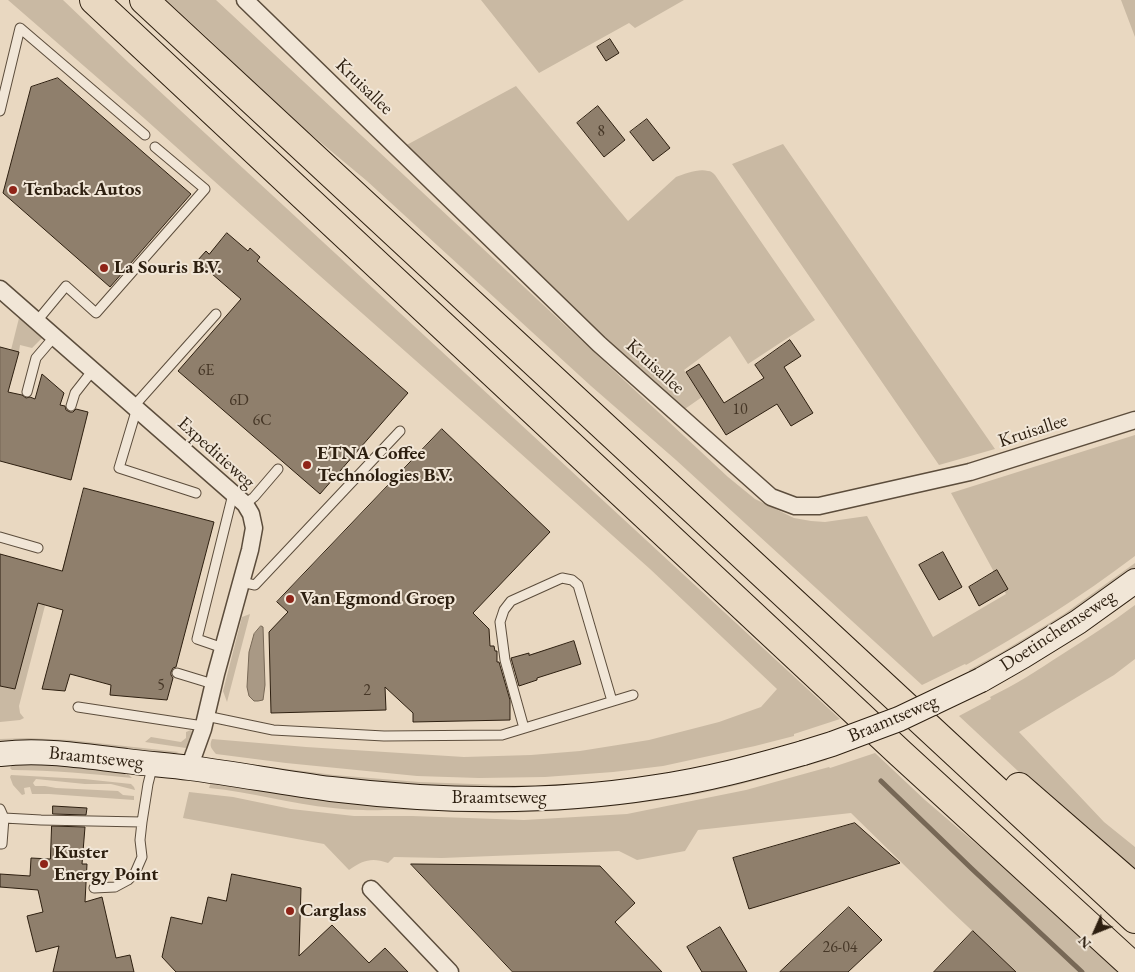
<!DOCTYPE html>
<html>
<head>
<meta charset="utf-8">
<style>
  body { margin:0 }
  #map { position:relative; width:1135px; height:972px; overflow:hidden; background:#e9d8c1; font-family:"EB Garamond",serif }
  canvas { display:block }
  .north { position:absolute; left:1070px; top:907px; width:50px; height:50px; -webkit-text-stroke:4px #f1e6d7; paint-order:stroke; rotate:226deg; font-size:14px; font-weight:700; line-height:20px; text-align:center; color:#2d1f10 }
  .north::after { content:''; display:block; margin:auto; width:18px; height:22px; background:#2d1f10; clip-path:polygon(50% 0,100% 100%,50% 72%,0 100%) }
</style>
</head>
<body>
<div id="map">
<canvas width="1135" height="972"></canvas>
<div class="north">N</div>
</div>
<script>
const c = document.querySelector('canvas').getContext('2d');
c.lineJoin = 'round';
function paint(path, color) {
  c.fillStyle = color;
  c.fill(path, 'evenodd');
}
function strokePath(path, color, width, dash) {
  c.strokeStyle = color;
  c.lineWidth = width;
  c.lineCap = dash ? 'butt' : 'round';
  c.setLineDash(dash || []);
  c.stroke(path);
}
function write(font, color, halo, rows, align = 'center') {
  c.font = font + ' "EB Garamond",serif';
  c.lineWidth = 4;
  c.setLineDash([]);
  c.textBaseline = 'middle';
  c.strokeStyle = halo;
  c.fillStyle = color;
  for (const [text, x, y, turn = 0] of rows) {
    c.save();
    c.translate(x, y);
    c.rotate((+turn || 0) * Math.PI / 180);
    c.textAlign = isNaN(turn) ? turn : align;
    if (halo) c.strokeText(text, 0, 0);
    c.fillText(text, 0, 0);
    c.restore();
  }
}
const green = new Path2D(`
  M 8,0 L 63,0 L 129,63 L 840,719 L 794,734 L 794,736 L 755,746 L 663,766 L 613,772 L 545,777 L 479,778 L 417,776 L 286,763 L 216,754 C 211,748 209,746 212,739 L 306,747 L 464,757 L 531,755 L 580,751 L 649,740 L 719,722 L 761,707 L 777,689 L 650,569 L 510,444 L 311,268 L 145,119 Z
  M 166,0 L 216,0 L 728,477 L 755,499 L 794,518 L 811,521 L 825,522 L 867,516 L 933,637 L 1006,594 L 951,493 L 1135,435 L 1135,556 C 1081,597 1025,632 966,665 L 965,664 L 922,685 L 676,460 L 591,386 L 367,181 L 271,101 L 210,40 Z
  M 481,0 L 684,0 L 635,28 L 629,23 L 539,73 Z
  M 1121,0 L 1135,0 L 1135,37 Z
  M 516,86 L 628,221 L 676,177 C 684,174 699,168 708,171 C 711,171 713,173 715,175 L 815,320 L 748,364 L 730,336 L 684,370 L 702,397 L 682,411 L 401,148 Z
  M 783,144 L 995,449 L 939,465 L 732,164 Z
  M 19,318 L 23,318 L 43,337 L 32,348 L 20,345 L 19,352 L 11,350 Z
  M 1135,563 L 1135,569 L 1075,611 L 1012,650 L 970,672 L 969,670 L 1002,652 L 1064,614 Z
  M 47,569 L 54,571 L 19,706 L 20,713 L 24,718 L 20,720 L 0,722 L 0,686 L 15,689 Z
  M 1135,592 L 1135,597 C 1087,632 1038,663 987,691 L 986,689 Z
  M 1135,605 L 1135,659 L 1114,675 L 1019,732 L 1104,822 L 1135,847 L 1135,872 L 1034,786 L 959,716 L 991,699 L 990,697 C 1015,685 1038,670 1061,655 C 1086,639 1111,623 1135,605 Z
  M 250,614 L 227,702 L 223,691 L 242,617 Z
  M 191,730 L 192,732 L 188,746 L 186,748 L 145,742 L 151,737 L 181,742 L 186,738 L 186,732 Z
  M 28,738 L 70,740 L 179,752 L 170,755 L 0,745 L 0,739 Z
  M 875,753 L 925,800 L 1035,894 L 1118,972 L 1016,972 L 949,909 L 851,813 L 698,830 L 685,851 L 637,860 L 619,851 L 442,858 L 394,857 L 388,863 C 372,857 363,860 349,870 L 324,844 L 183,818 L 189,792 L 233,797 L 291,809 L 354,816 L 412,816 L 524,820 L 627,814 L 746,790 L 829,767 L 830,768 Z
  M 826,758 L 827,760 C 778,774 730,789 680,797 C 619,807 557,812 495,813 C 465,813 435,810 404,810 C 391,809 377,811 363,810 C 353,810 343,809 333,808 C 291,804 251,792 209,788 L 211,782 L 398,804 L 805,762 L 807,765 Z
  M 224,761 L 334,775 L 419,782 L 525,786 L 525,788 L 441,789 L 332,780 Z
  M 14,763 L 66,765 L 120,770 L 128,774 L 132,778 C 92,774 52,770 12,770 L 10,768 Z
  M 11,775 L 84,779 L 131,784 L 134,787 L 135,790 L 111,784 L 85,784 L 36,779 L 33,783 L 35,786 L 45,786 L 56,788 L 118,791 L 123,795 L 134,796 L 134,800 L 49,794 L 32,794 L 30,787 L 24,788 L 25,794 L 22,795 L 13,785 L 10,777 Z`);
const water = new Path2D(`
  M 261,626 L 263,627 L 265,685 L 263,700 L 258,701 L 254,701 L 249,696 L 247,687 L 249,652 L 254,634 Z`);
const stream = new Path2D(`
  M 881,781 L 971,868 L 1082,972`);
const building = new Path2D(`
  M 610,39 L 619,53 L 606,61 L 597,47 Z
  M 58,78 L 191,194 L 110,287 L 3,193 L 31,87 Z
  M 598,106 L 625,140 L 604,157 L 577,123 Z
  M 647,119 L 670,148 L 653,161 L 630,132 Z
  M 227,233 L 248,251 L 250,248 L 260,257 L 257,261 L 408,393 L 320,494 L 178,371 L 241,299 L 197,261 L 206,251 L 209,254 Z
  M 790,340 L 801,356 L 784,367 L 813,413 L 791,426 L 777,404 L 726,435 L 686,372 L 699,364 L 724,403 L 764,378 L 755,365 Z
  M 0,347 L 19,352 L 8,392 L 22,395 L 26,398 L 30,397 L 35,399 L 42,374 L 64,393 L 60,405 L 65,406 L 66,410 L 70,412 L 73,412 L 76,409 L 88,412 L 71,480 L 0,461 Z
  M 442,429 L 550,532 L 473,613 L 489,629 L 490,646 L 494,646 L 495,651 L 497,651 L 497,662 L 499,662 L 510,700 L 510,720 L 413,722 L 413,713 L 385,687 L 386,710 L 271,713 L 269,632 L 288,612 L 277,602 Z
  M 84,488 L 214,522 L 176,667 L 173,668 L 171,672 L 171,675 L 173,678 L 167,700 L 110,695 L 111,685 L 70,674 L 65,691 L 42,689 L 63,610 L 38,603 L 15,689 L 0,686 L 0,554 L 62,571 Z
  M 943,552 L 962,587 L 939,600 L 919,565 Z
  M 997,570 L 1008,589 L 979,606 L 969,587 Z
  M 574,641 L 581,664 L 537,678 L 537,680 L 519,686 L 511,658 L 529,653 L 529,655 Z
  M 53,806 L 87,808 L 86,815 L 53,814 Z
  M 855,823 L 900,863 L 749,909 L 733,858 Z
  M 52,826 L 85,827 L 82,864 L 87,864 L 85,902 L 102,897 L 116,958 L 130,955 L 134,972 L 53,972 L 59,946 L 36,952 L 27,916 L 43,912 L 38,890 L 0,887 L 0,874 L 30,876 L 31,858 L 50,859 Z
  M 411,864 L 600,866 L 635,903 L 615,922 L 662,972 L 513,972 Z
  M 232,874 L 301,888 L 299,956 L 332,925 L 369,963 L 385,948 L 408,972 L 176,972 L 162,957 L 171,917 L 202,924 L 208,897 L 226,901 Z
  M 849,907 L 882,940 L 848,972 L 780,972 Z
  M 720,927 L 747,972 L 702,972 L 687,947 Z
  M 973,931 L 1016,972 L 934,972 Z`);
const lane = new Path2D(`
  M 0,111 L 20,28 L 145,135
  M 37,321 L 66,286 L 96,313 L 205,189 L 155,147
  M 27,392 L 36,358 L 54,337
  M 71,406 L 75,393 L 93,370
  M 134,406 L 216,314
  M 137,408 L 119,468 L 196,493
  M 245,504 L 254,497 L 278,469
  M 0,537 L 38,548
  M 241,582 L 255,585 L 400,431
  M 223,648 L 197,639 L 233,494
  M 177,673 L 213,684
  M 78,707 L 203,726
  M 206,716 L 273,730 L 384,736 L 502,735 L 633,695
  M 524,728 L 505,660 L 500,622 L 504,610 L 511,601 L 562,578 L 572,580 L 578,585 L 612,701
  M 0,809 L 4,818 L 41,820 L 142,822 L 148,784 L 153,764
  M 0,844 L 2,844 L 4,818
  M 94,888 L 115,887 L 128,880 L 135,873 L 142,857 L 140,840 L 142,822`);
const street = new Path2D(`
  M 245,0 L 599,344 L 771,497 L 795,506 L 819,506 L 970,472 L 1135,420
  M 0,289 L 245,504 L 251,514 L 254,528 L 250,550 L 216,674 L 203,729 L 189,768
  M 371,889 L 450,972`);
const secondary = new Path2D(`
  M 981,680 L 1023,656 L 1078,622 L 1135,581
  M 0,754 C 43,749 83,756 126,761 C 147,764 169,765 190,768 C 237,774 284,783 331,789 C 439,802 549,804 656,787 C 706,780 754,767 803,753`);
const highway = new Path2D(`
  M 94,0 L 900,753 L 1135,968
  M 144,0 L 1135,919
  M 1019,787 L 1135,888`);
const secondaryBridge = new Path2D(`
  M 803,753 L 832,744 L 899,719 L 981,680`);
const markers = [
  [13,190,5,"#8f2418"],
  [104,268,5,"#8f2418"],
  [307,465,5,"#8f2418"],
  [290,599,5,"#8f2418"],
  [44,864,5,"#8f2418"],
  [290,911,5,"#8f2418"]
];
const numberNames = [
  ["8",601,132],
  ["6E",206,371],
  ["6D",239,401],
  ["10",740,410],
  ["6C",262,421],
  ["5",161,686],
  ["2",367,691],
  ["26-04",840,948]
];
const streetNames = [
  ["Kruisallee",364,87,44],
  ["Kruisallee",655,367,42],
  ["Kruisallee",1033,431,-18],
  ["Expeditieweg",216,453,42],
  ["Doetinchemseweg",1058,631,-33],
  ["Braamtseweg",893,719,-23],
  ["Braamtseweg",96,758,6],
  ["Braamtseweg",499,798]
];
const poiNames = [
  ["Tenback Autos",23,190],
  ["La Souris B.V.",114,268],
  ["ETNA Coffee",317,454],
  ["Technologies B.V.",317,476],
  ["Van Egmond Groep",300,599],
  ["Kuster",54,853],
  ["Energy Point",54,875],
  ["Carglass",300,911]
];
paint(green, '#c9b9a3');
paint(water, '#a99985');
strokePath(water, '#776856', 1);
strokePath(stream, '#776856', 5);
paint(building, '#8f7f6c');
strokePath(building, '#2d1f10', 1);
strokePath(lane, '#5c4d3c', 11);
strokePath(street, '#5c4d3c', 19);
strokePath(secondary, '#2d1f10', 26);
strokePath(highway, '#2d1f10', 30);
strokePath(lane, '#f1e6d7', 9);
strokePath(street, '#f1e6d7', 16);
strokePath(secondary, '#f1e6d7', 24);
strokePath(highway, '#e9d8c1', 28);
strokePath(secondaryBridge, '#2d1f10', 26, []);
strokePath(secondaryBridge, '#f1e6d7', 24);
for (const [x, y, r, color] of markers) {
  const dot = new Path2D();
  dot.arc(x, y, r, 0, 2 * Math.PI);
  c.fillStyle = color;
  c.fill(dot);
  strokePath(dot, '#f1e6d7', 2);
}
write('16px', '#463727', null, numberNames);
write('19px', '#2d1f10', '#f1e6d7', streetNames);
write('bold 19px', '#2d1f10', '#f1e6d7', poiNames, 'left');
</script>
</body>
</html>
